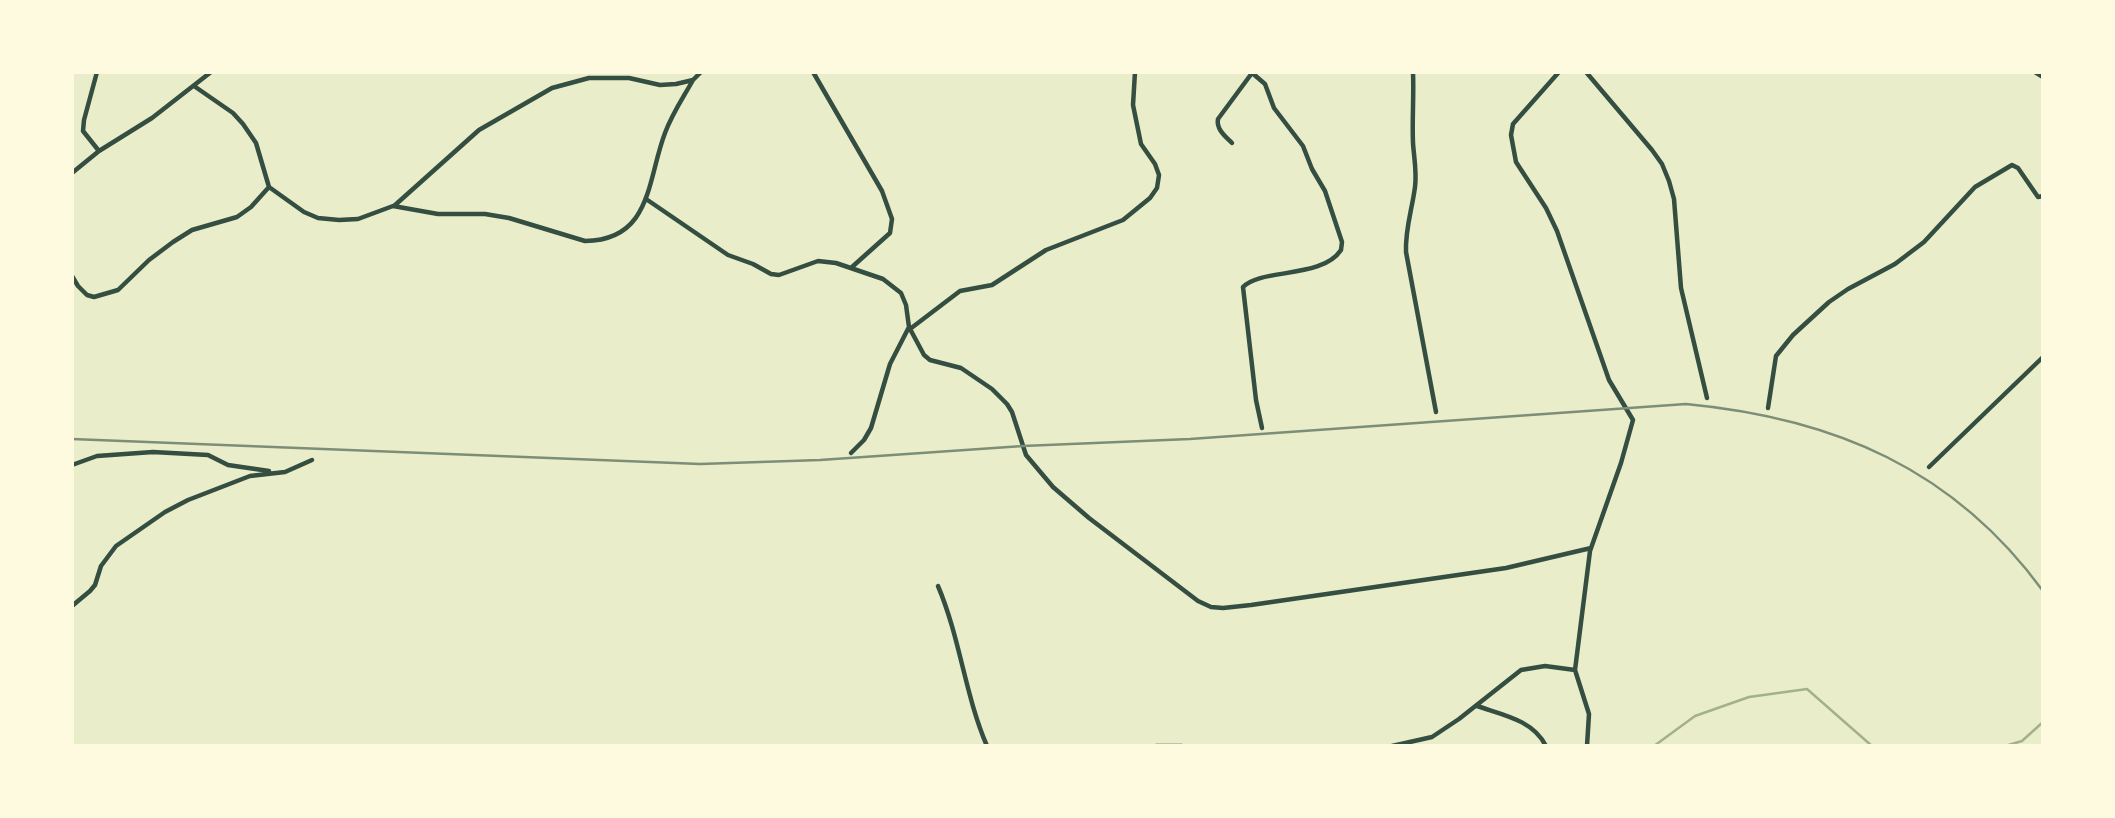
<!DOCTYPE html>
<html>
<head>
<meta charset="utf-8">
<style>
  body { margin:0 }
  #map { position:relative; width:2115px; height:818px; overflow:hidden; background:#e9edc9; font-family:"IBM Plex Sans",sans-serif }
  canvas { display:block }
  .frame { position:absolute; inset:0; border:74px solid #fefae0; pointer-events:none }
</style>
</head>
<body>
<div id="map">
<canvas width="2115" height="818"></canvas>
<div class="frame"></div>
</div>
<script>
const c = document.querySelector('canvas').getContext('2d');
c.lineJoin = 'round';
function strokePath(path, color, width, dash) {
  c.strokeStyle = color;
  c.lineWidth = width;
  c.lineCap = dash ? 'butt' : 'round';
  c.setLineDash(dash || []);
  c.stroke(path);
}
const stream = new Path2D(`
  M 1654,746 L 1695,716 L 1749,697 L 1807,689 L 1872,746
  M 2005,746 L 2022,741 L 2043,722`);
const minor = new Path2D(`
  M 97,72 L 84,120 L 83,131 L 99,151
  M 813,72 L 882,191 L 892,219 L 890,233 L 852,267
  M 1251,72 L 1265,84 L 1274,108 L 1303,146 L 1312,169 L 1325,191 L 1342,242 L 1341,250 C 1322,279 1261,268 1243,287 L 1256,400 L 1262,428
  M 1413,72 C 1414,96 1412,119 1413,143 C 1414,158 1417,172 1415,187 C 1412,210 1405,229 1406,252 L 1436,412
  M 1559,72 L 1513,124 L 1511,135 L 1516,162 L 1546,208 L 1557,231 L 1609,380 L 1633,420 L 1621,463 L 1590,551 L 1575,670 L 1589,714 L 1587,746
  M 1586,72 L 1652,150 L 1662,164 L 1669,181 L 1674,199 L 1681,288 L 1707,398
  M 2035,72 L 2043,77
  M 194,86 L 233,113 L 243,124 L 256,143 L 269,187 L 304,212 L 318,218 L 339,220 L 358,219 L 393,206 L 438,214 L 485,214 L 509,218 L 585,241 C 652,240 647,180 665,133 C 672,114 683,98 693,80
  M 1232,143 C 1225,136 1216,129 1218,119 L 1252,73
  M 72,173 L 99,151 L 152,118 L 211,72
  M 646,199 L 728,255 L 753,264 L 771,274 L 779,275 L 818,261 L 836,263 L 883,279 L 901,293 L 906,305 L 909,327 L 890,364 L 871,428 L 864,440 L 851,453
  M 394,206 L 479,130 L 552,88 L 589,78 L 629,78 L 660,85 L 676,84 L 693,80 L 701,72
  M 72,276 L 78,286 L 87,295 L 94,297 L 118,290 L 149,260 L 173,242 L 192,230 L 237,217 L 251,207 L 269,187
  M 909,327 L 924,355 L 930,360 L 961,368 L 992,389 L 1007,404 L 1012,412 L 1026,455 L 1053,487 L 1089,518 L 1198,601 L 1211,607 L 1223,608 L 1251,605 L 1506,568 L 1591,548
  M 910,329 L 960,291 L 992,285 L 1046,250 L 1123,220 L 1150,198 L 1157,188 L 1159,175 L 1155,164 L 1141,144 L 1133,105 L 1135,72
  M 1768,408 L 1776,356 L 1793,335 L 1829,302 L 1848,289 L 1895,264 L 1924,242 L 1975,187 L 2012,165 L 2018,168 L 2038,197 L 2043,196
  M 72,465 L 97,456 L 153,452 L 208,455 L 228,465 L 269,471
  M 1929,467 L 2043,357
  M 938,586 C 960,638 965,695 987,746
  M 72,606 L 90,591 L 95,585 L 101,566 L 116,546 L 165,512 L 188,500 L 250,476 L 285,472 L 312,460
  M 1477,706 C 1503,715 1533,720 1546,746
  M 1156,746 L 1182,746
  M 1392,746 L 1432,737 L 1459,719 L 1521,670 L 1545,666 L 1575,670`);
const rail = new Path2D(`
  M 72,439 L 700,464 L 820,460 L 1023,446 L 1190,439 L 1686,404 C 1834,418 1954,469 2043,591`);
strokePath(stream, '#a3b18a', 2.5);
strokePath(minor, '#344e41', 4.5);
strokePath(rail, '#7c8e77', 2.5);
</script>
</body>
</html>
